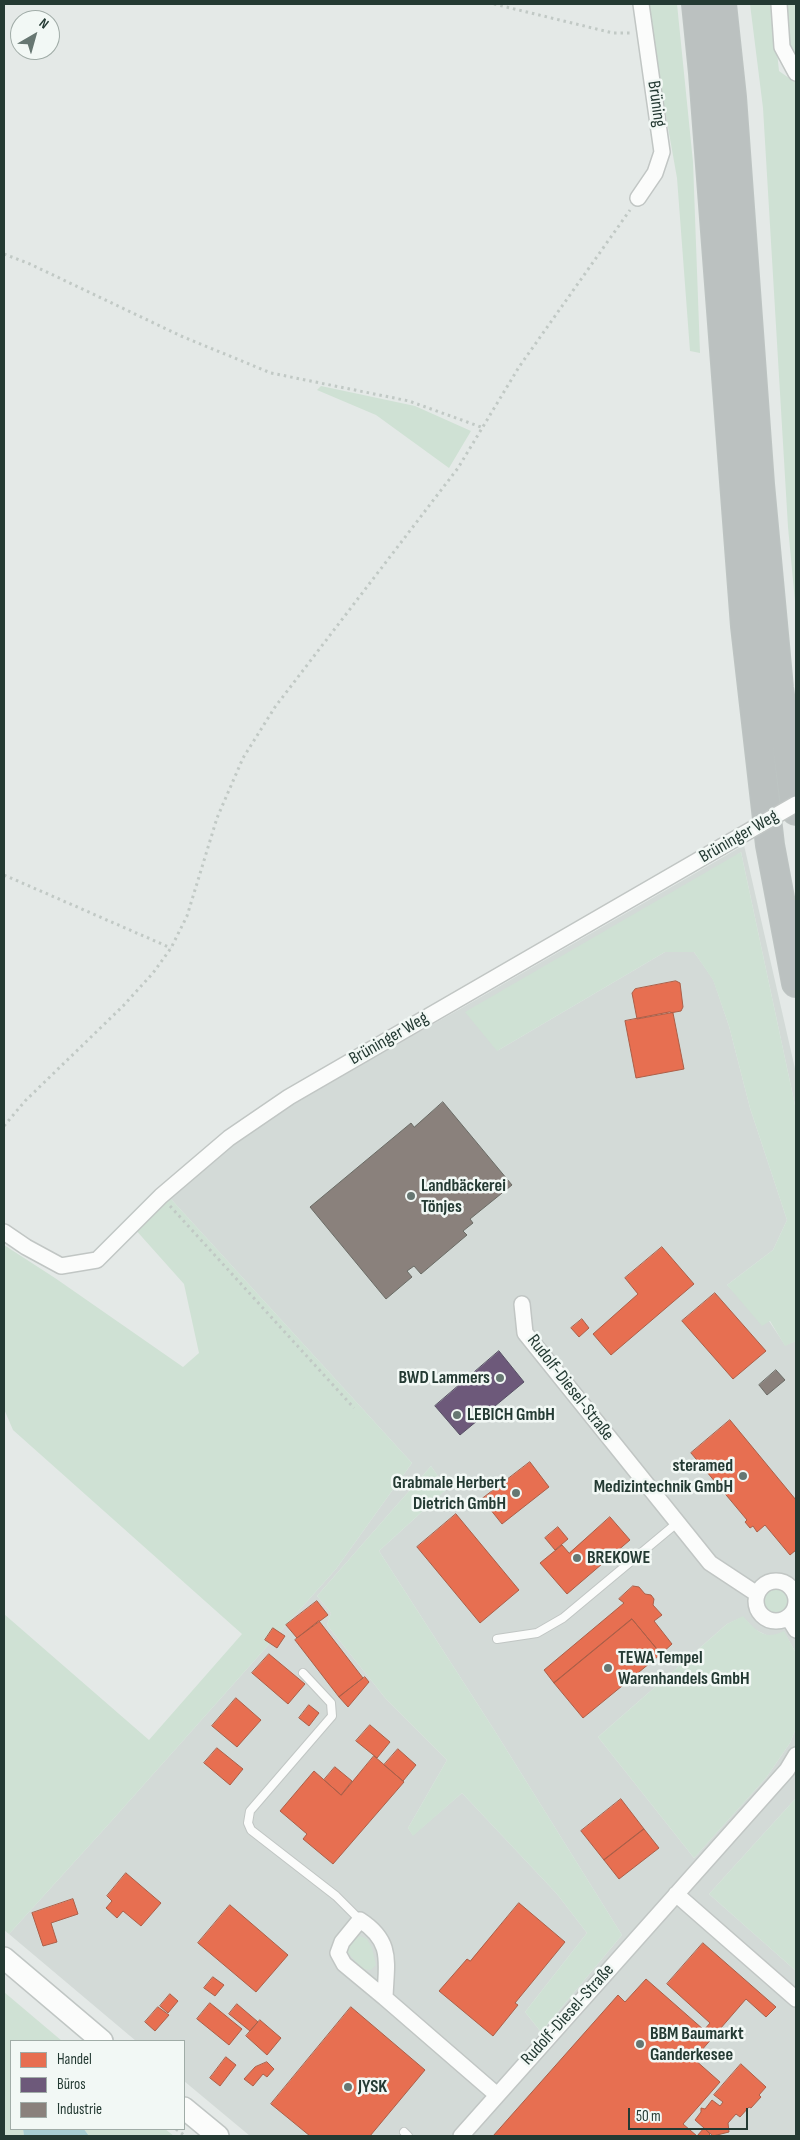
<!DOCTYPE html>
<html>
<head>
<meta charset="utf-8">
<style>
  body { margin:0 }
  #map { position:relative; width:800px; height:2140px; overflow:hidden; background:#e4e9e7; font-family:"Sofia Sans Condensed",sans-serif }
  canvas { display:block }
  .frame { position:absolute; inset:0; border:5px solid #243a33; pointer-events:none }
  .legend { position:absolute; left:10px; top:2040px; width:175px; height:90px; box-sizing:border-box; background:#f2f8f5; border:1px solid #a0aca7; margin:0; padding:6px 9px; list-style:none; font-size:15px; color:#243a33 }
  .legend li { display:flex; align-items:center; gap:10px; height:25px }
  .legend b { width:25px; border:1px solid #a0aca7 }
  .north { position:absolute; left:10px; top:10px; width:50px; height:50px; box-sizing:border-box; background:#f2f8f5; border:1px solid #a0aca7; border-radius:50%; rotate:38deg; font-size:14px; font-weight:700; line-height:20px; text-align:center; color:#243a33 }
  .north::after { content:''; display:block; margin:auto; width:18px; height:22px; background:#677772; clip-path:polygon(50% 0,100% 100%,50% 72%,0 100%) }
  .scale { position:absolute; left:628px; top:2108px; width:120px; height:22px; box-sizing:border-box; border:2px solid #243a33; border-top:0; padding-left:6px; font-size:15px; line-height:18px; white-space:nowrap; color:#243a33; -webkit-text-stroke:4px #f2f8f5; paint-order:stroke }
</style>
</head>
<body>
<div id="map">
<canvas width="800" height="2140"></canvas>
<div class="frame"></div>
<ul class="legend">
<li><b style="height:14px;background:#e76f51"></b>Handel</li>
<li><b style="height:14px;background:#6d597a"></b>Büros</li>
<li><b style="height:14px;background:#8a817c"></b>Industrie</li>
</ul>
<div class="north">N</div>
<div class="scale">50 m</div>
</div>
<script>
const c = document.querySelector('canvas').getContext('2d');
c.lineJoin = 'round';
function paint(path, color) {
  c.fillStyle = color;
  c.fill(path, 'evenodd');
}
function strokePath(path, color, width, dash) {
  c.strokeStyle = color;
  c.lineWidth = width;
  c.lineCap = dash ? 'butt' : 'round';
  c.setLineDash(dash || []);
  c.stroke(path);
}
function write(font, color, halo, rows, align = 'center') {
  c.font = font + ' "Sofia Sans Condensed",sans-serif';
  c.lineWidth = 5;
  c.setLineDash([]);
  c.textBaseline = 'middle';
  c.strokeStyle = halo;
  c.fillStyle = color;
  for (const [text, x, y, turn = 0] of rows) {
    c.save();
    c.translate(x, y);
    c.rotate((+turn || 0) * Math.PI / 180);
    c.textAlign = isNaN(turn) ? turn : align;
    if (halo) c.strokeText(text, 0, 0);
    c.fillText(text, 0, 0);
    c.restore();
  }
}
const built = new Path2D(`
  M 744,845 L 796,1073 L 796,1110 L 741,852 L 497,1051 L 665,952 L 694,952 L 713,979 L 729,1026 L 750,1108 L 787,1220 L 773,1250 L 727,1285 L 769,1321 L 785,1345 L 796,1341 L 796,1653 L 784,1632 L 774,1636 L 766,1635 L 754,1629 L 743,1617 L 727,1624 L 598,1737 L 694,1858 L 766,1778 L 790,1743 L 796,1728 L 796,1798 L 709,1894 L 796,1971 L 796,2136 L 250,2136 L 184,2081 L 184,2041 L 136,2041 L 9,1934 L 107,1826 L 336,1569 L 412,1463 L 170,1198 L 233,1145 L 292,1103 L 460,1009 ZM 431,1466 L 447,1489 L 379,1551 L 493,1728 L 622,1935 L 541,2032 L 525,2012 L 587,1933 L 557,1894 L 462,1793 L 413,1835 L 408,1828 L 447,1760 L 386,1699 L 327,1625 L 331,1613 L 317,1596 Z`);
const green = new Path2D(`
  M 646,4 L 677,4 L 693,162 L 700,353 L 690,351 L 677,178 Z
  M 750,4 L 772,4 L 779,71 L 796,83 L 796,612 L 788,527 L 763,108 Z
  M 787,4 L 796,4 L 796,57 L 790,46 Z
  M 321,386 L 415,406 L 471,431 L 449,468 L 376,415 L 317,390 Z
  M 741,852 L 796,1110 L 796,1341 L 785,1346 L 770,1321 L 762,1326 L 727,1285 L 773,1250 L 787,1220 L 750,1108 L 729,1026 L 713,980 L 694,952 L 665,952 L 497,1051 L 465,1012 Z
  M 170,1198 L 412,1463 L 336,1569 L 107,1826 L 9,1934 L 4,1930 L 4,1614 L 149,1740 L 242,1634 L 13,1430 L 4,1409 L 4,1245 L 55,1278 L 183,1367 L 199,1353 L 184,1284 L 134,1228 Z
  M 431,1466 L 447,1489 L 379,1551 L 493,1728 L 622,1935 L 541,2032 L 525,2012 L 587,1933 L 557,1894 L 462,1793 L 413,1836 L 408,1828 L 447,1760 L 386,1699 L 327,1625 L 331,1613 L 317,1596 Z
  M763 1601a12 12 0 1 1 24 0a12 12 0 1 1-24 0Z
  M 743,1616 C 756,1631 765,1641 784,1631 L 796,1653 L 796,1728 L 790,1743 L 766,1778 L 694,1858 L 598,1737 L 727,1624 Z
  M 796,1798 L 796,1971 L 709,1894 Z
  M 360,1936 L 367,1939 L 372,1948 L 376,1965 L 371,1970 L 362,1969 L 348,1953 C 349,1943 351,1939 360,1936 Z
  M 4,1992 L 62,2041 L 11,2041 L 11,2129 L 23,2129 L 24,2136 L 4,2136 Z
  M 84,2129 L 165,2129 L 174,2136 L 89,2136 Z`);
const water = new Path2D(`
  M 23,2129 L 84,2129 L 89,2136 L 24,2136 Z`);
const shops = new Path2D(`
  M 676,981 L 680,983 L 683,1007 L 681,1011 L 637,1019 L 632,993 L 635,989 Z
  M 670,1012 L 673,1013 L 684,1069 L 636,1078 L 625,1021 Z
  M 662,1247 L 694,1284 L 611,1355 L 593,1334 L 638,1294 L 625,1278 Z
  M 715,1293 L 766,1351 L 733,1379 L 682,1321 Z
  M 582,1319 L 589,1328 L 579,1337 L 571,1328 Z
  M 730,1420 L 796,1500 L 796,1550 L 790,1555 L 765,1525 L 757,1532 L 753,1526 L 750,1528 L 745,1522 L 747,1520 L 691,1453 Z
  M 530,1462 L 549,1487 L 502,1524 L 482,1499 Z
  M 456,1514 L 519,1590 L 480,1623 L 417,1547 Z
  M 610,1517 L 630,1540 L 567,1594 L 540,1563 L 562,1545 L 569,1553 Z
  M 558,1527 L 568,1539 L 555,1550 L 545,1538 Z
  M 633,1586 L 639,1587 L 645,1594 L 651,1595 L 654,1599 L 653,1605 L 662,1615 L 654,1621 L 672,1644 L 661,1654 L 632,1619 L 554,1683 L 544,1670 L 624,1603 L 619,1599 Z
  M 317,1601 L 328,1615 L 297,1638 L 286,1625 Z
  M 632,1619 L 661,1654 L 583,1718 L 554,1683 Z
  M 319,1621 L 363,1678 L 339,1697 L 295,1640 Z
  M 273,1628 L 285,1636 L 277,1648 L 265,1640 Z
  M 269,1654 L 305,1684 L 288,1704 L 252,1673 Z
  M 365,1677 L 369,1682 L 348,1707 L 339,1697 Z
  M 236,1698 L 261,1720 L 237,1747 L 212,1726 Z
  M 309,1705 L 319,1713 L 309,1726 L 299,1718 Z
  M 370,1725 L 390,1742 L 377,1758 L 356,1741 Z
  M 217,1748 L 243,1769 L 230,1785 L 204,1763 Z
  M 398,1749 L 416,1765 L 403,1781 L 384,1765 Z
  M 374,1756 L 404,1782 L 333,1864 L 303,1839 L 307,1834 L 280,1811 L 314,1771 L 341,1795 Z
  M 335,1767 L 352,1781 L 341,1795 L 324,1780 Z
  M 621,1799 L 644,1829 L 604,1860 L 581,1831 Z
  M 644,1829 L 659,1848 L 619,1879 L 604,1860 Z
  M 126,1873 L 161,1903 L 141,1926 L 123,1911 L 117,1918 L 106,1908 L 112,1901 L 107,1896 Z
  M 73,1899 L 78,1914 L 51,1923 L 57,1942 L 43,1946 L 32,1913 Z
  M 519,1903 L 565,1942 L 515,2003 L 518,2005 L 493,2036 L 439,1991 L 467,1959 L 470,1961 Z
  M 230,1905 L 288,1955 L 256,1992 L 198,1943 Z
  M 703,1943 L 776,2007 L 766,2017 L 746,1999 L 694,2059 L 720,2082 L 683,2124 L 697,2136 L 704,2128 L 710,2134 L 708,2136 L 493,2136 L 618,1995 L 625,2002 L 646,1979 L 704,2030 L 710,2023 L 667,1984 Z
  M 213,1977 L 224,1985 L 215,1996 L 204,1988 Z
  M 170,1994 L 178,2001 L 168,2013 L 160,2006 Z
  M 210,2003 L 242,2029 L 229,2045 L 197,2019 Z
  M 237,2004 L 258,2022 L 250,2031 L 229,2014 Z
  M 158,2007 L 169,2015 L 155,2031 L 145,2022 Z
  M 351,2007 L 425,2070 L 370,2136 L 310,2136 L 271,2104 Z
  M 260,2020 L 281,2038 L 267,2055 L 246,2036 Z
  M 226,2057 L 236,2065 L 220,2086 L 210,2078 Z
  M 267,2062 L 274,2069 L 267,2077 L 263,2074 L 253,2086 L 244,2079 L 255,2067 Z
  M 741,2064 L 766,2087 L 759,2095 L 761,2097 L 751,2108 L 749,2107 L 740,2117 L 736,2114 L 728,2123 L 729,2132 L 713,2136 L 695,2120 L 701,2112 L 701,2108 L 705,2109 L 712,2100 L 720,2106 L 723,2102 L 714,2095 Z`);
const offices = new Path2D(`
  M 499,1351 L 524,1382 L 460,1435 L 435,1406 Z`);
const industry = new Path2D(`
  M 443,1102 L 512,1185 L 470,1219 L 473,1223 L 463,1231 L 467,1235 L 421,1274 L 414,1266 L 407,1271 L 412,1277 L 386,1299 L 310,1207 L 411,1123 L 414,1127 Z
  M 776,1370 L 785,1380 L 767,1395 L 759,1385 Z`);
const path = new Path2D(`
  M 494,4 L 613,33 L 630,33
  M 4,254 L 30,264 L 181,336 L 271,373 L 409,401 L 481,427
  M 4,875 L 171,948
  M 4,1126 L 25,1101 L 123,1006 L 153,973 L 171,948 L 187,916 L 217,818 L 243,758 L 275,707 L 458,468 L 519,367 L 630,210
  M 170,1206 L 354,1408
  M 176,2129 L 185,2136`);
const service = new Path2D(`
  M 497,1639 L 537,1633 L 563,1618 L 677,1523
  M 303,1673 L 331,1703 L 332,1716 L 250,1811 L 248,1823 L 251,1830 L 336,1896 L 360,1920
  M 404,2132 L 408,2136`);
const minor = new Path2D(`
  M 779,4 L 782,47 L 796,73
  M 638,198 L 655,173 L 662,152 L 641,4
  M 4,1232 L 26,1247 L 61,1266 L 97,1260 L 161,1196 L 229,1138 L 289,1097 L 721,847
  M 522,1304 L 525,1333 L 710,1563 L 757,1594
  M756 1601a20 20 0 1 1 40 0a20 20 0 1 1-40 0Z
  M 788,1617 L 796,1630
  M 676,1894 L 796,1999
  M 385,1998 L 344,1964 L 338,1953 L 342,1942 L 360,1920 C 394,1942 386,1963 385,1998 L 497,2095
  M 461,2136 L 787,1770 L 796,1755`);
const secondary = new Path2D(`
  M 4,1958 L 102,2041
  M 184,2108 L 218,2136`);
const motorway = new Path2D(`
  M 696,4 L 703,73 L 745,626 L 770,845 L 796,983
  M 722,4 L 732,97 L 760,484 L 779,688 L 796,811`);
const minorBridge = new Path2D(`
  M 721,847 L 796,804`);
const markers = [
  [411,1196,5,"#677772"],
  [500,1378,5,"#677772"],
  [457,1415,5,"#677772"],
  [743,1476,5,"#677772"],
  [516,1493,5,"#677772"],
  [577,1558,5,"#677772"],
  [608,1668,5,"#677772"],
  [640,2044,5,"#677772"],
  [348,2087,5,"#677772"]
];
const streetNames = [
  ["Brüning",656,104,82],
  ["Brüninger Weg",739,837,-30],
  ["Brüninger Weg",389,1039,-30],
  ["Rudolf-Diesel-Straße",570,1388,52],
  ["Rudolf-Diesel-Straße",568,2015,-48]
];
const poiNames = [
  ["Landbäckerei",421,1186],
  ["Tönjes",421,1207],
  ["BWD Lammers",490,1378,"right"],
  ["LEBICH GmbH",467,1415],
  ["steramed",733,1466,"right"],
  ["Medizintechnik GmbH",733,1487,"right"],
  ["Grabmale Herbert",506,1483,"right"],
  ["Dietrich GmbH",506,1504,"right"],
  ["BREKOWE",587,1558],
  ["TEWA Tempel",618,1658],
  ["Warenhandels GmbH",618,1679],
  ["BBM Baumarkt",650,2034],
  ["Ganderkesee",650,2055],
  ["JYSK",358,2087]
];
paint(built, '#d3dad7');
paint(green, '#cfe1d4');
paint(water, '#a8ced3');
paint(shops, '#e76f51');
strokePath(shops, '#ac5f48', 1);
paint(offices, '#6d597a');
strokePath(offices, '#575065', 1);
paint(industry, '#8a817c');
strokePath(industry, '#6b6c66', 1);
strokePath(service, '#c1c6c4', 10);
strokePath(minor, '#c1c6c4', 18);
strokePath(secondary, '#c0c6c4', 24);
strokePath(motorway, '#bdc4c2', 30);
strokePath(path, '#c1c9c5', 3, [2.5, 4]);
strokePath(service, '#fbfcfb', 8);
strokePath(minor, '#fbfcfb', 15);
strokePath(secondary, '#fbfcfb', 21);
strokePath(motorway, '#bbc1c0', 28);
strokePath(minorBridge, '#c1c6c4', 18, []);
strokePath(minorBridge, '#fbfcfb', 15);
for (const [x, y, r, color] of markers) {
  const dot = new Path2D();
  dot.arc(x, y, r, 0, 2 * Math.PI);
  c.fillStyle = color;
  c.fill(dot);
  strokePath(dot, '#f2f8f5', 2);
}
write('18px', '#243a33', '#f2f8f5', streetNames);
write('bold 18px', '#243a33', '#f2f8f5', poiNames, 'left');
</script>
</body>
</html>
